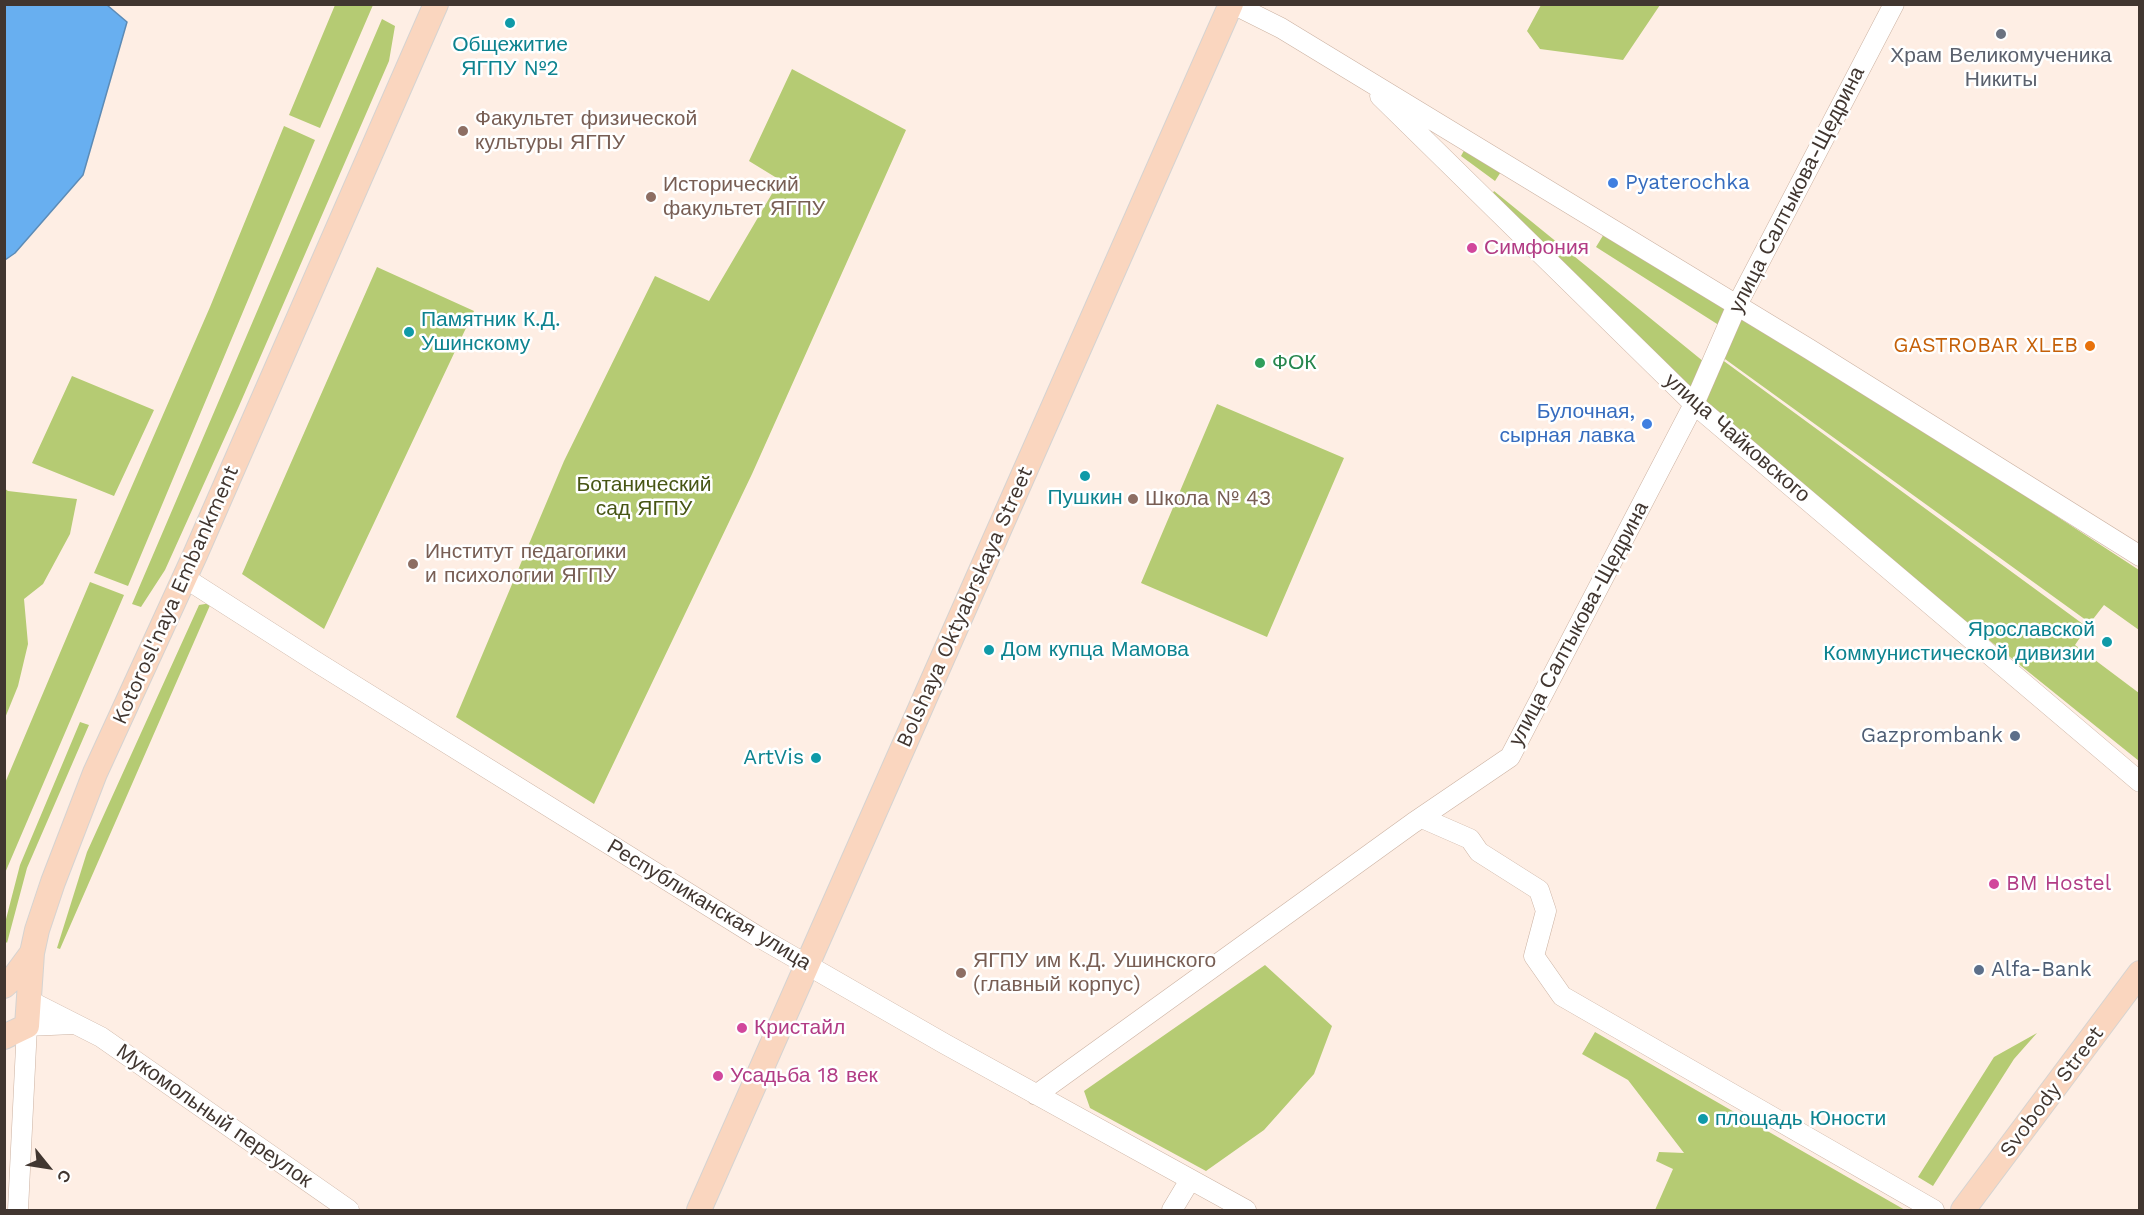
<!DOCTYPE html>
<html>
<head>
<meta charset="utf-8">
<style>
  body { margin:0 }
  #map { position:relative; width:2144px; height:1215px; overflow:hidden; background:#feeee4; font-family:"Work Sans",sans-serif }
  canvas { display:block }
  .frame { position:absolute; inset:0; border:6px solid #413630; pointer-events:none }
  .north { position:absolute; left:18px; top:1137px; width:60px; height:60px; -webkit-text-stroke:4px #fff; paint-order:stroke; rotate:120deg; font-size:16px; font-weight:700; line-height:24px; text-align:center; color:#413630 }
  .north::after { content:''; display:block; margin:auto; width:21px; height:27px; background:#413630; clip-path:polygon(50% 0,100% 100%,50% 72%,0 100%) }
</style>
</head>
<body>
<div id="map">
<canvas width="2144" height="1215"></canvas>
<div class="frame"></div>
<div class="north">С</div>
</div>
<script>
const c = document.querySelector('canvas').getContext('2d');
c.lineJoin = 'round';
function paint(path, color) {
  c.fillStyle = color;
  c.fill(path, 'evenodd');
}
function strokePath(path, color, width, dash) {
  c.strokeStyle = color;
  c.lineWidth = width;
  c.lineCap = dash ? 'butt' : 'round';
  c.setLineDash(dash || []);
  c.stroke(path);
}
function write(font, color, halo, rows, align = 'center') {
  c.font = font + ' "Work Sans",sans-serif';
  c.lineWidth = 5;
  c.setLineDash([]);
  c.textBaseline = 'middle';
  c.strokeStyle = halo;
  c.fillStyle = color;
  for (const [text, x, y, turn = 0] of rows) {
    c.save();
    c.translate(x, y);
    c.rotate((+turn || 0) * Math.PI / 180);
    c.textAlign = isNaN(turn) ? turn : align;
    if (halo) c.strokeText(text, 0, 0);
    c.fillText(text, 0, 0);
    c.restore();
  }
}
const green = new Path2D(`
  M 335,5 L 373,5 L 320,128 L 289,115 Z
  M 1541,5 L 1660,4 L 1660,5 L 1623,60 L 1540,49 L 1527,31 Z
  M 382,19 L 395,26 L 389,61 L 239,406 L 165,570 L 141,607 L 132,604 Z
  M 792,69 L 906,130 L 752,474 L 594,804 L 456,717 L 564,461 L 655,276 L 709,301 L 780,180 L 749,161 Z
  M 284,126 L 315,140 L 128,586 L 94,573 L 210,307 Z
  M 1467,145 L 1504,167 L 1495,181 L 1461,156 Z
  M 1494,191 L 1709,366 L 1694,402 L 1489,200 Z
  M 1607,229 L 1735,305 L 1725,329 L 1596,247 Z
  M 377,267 L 474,311 L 324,629 L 242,574 Z
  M 1738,308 L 2139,570 L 2139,630 L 2104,605 L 2090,623 L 1718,354 Z
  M 1717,356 L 2087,627 L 2075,645 L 2139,693 L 2139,761 L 1696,404 Z
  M 72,376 L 154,410 L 114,496 L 32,463 Z
  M 1217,404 L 1344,458 L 1267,637 L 1141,583 Z
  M 4,488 L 8,491 L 77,499 L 70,534 L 43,584 L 24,599 L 28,644 L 18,686 L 5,718 Z
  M 90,582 L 124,595 L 5,873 L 5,783 Z
  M 211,603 L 60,949 L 57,948 L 87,852 L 199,605 Z
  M 80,722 L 89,725 L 27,868 L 7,943 L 5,941 L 5,923 L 20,865 Z
  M 1265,965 L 1332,1026 L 1314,1074 L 1264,1130 L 1206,1171 L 1090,1108 L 1084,1091 Z
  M 1595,1032 L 1891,1202 L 1905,1210 L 1655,1210 L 1673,1169 L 1656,1161 L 1659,1152 L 1684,1153 L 1628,1080 L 1582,1054 Z
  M 2037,1033 L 2014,1059 L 1933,1186 L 1918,1177 L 1994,1057 Z`);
const water = new Path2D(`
  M 5,4 L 107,5 L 127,22 L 83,175 L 15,253 L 5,260 Z`);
const minor = new Path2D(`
  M 1233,4 L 1281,28 L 1809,349 L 2140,556
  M 1380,96 L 1694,404 L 2140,782
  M 185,578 L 318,663 L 757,936 L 945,1044 L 1246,1210
  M 1422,818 L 1470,839 L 1479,852 L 1539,890 L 1546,911 L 1534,956 L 1562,996 L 1934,1210
  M 28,1000 L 101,1037 L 349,1210
  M 1036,1095 L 1413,823 L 1510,757 L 1694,404 L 1737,305 L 1894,4
  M 18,1210 L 27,1026 L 74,1024
  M 1172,1210 L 1190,1180`);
const major = new Path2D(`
  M 4,986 L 15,976 L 32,953
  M 4,1037 L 27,1026 L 32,953 L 37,930 L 53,882 L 95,773 L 195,555 L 436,4
  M 699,1210 L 1231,4
  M 1963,1210 L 2140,973`);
const markers = [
  [510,23,6,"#0f9aa8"],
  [2001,34,6,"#6b7280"],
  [463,131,6,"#8d6e63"],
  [1613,183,6,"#3f7fe0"],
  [651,197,6,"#8d6e63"],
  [1472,248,6,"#d1479c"],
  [409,332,6,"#0f9aa8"],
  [2090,346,6,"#e8710a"],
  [1260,363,6,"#2e9e5b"],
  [1647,424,6,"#3f7fe0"],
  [1085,476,6,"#0f9aa8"],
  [1133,499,6,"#8d6e63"],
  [413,564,6,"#8d6e63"],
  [2107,642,6,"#0f9aa8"],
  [989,650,6,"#0f9aa8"],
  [2015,736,6,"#5c6f8a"],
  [816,758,6,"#0f9aa8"],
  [1994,884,6,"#d1479c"],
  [1979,970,6,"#5c6f8a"],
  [961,973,6,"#8d6e63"],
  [742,1028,6,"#d1479c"],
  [718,1076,6,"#d1479c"],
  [1703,1119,6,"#0f9aa8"]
];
const cultureNames = [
  ["Общежитие",510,45,"center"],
  ["ЯГПУ №2",510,69,"center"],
  ["Памятник К.Д.",421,320],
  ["Ушинскому",421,344],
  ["Пушкин",1085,498,"center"],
  ["Ярославской",2095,630,"right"],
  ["Коммунистической дивизии",2095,654,"right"],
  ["Дом купца Мамова",1001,650],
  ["ArtVis",804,758,"right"],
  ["площадь Юности",1715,1119]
];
const worshipNames = [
  ["Храм Великомученика",2001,56],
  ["Никиты",2001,80]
];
const educationNames = [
  ["Факультет физической",475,119],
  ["культуры ЯГПУ",475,143],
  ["Исторический",663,185],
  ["факультет ЯГПУ",663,209],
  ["Школа № 43",1145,499],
  ["Институт педагогики",425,552],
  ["и психологии ЯГПУ",425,576],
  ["ЯГПУ им К.Д. Ушинского",973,961],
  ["(главный корпус)",973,985]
];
const shopNames = [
  ["Pyaterochka",1625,183],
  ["Булочная,",1635,412,"right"],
  ["сырная лавка",1635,436,"right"]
];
const streetNames = [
  ["улица Салтыкова-Щедрина",1797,190,-63],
  ["улица Чайковского",1737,438,41],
  ["Kotorosl'naya Embankment",176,595,-66],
  ["Bolshaya Oktyabrskaya Street",965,607,-66],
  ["улица Салтыкова-Щедрина",1579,624,-62],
  ["Республиканская улица",709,905,31],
  ["Svobody Street",2052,1092,-53],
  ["Мукомольный переулок",214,1116,35]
];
const hotelNames = [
  ["Симфония",1484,248],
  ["BM Hostel",2006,884],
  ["Кристайл",754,1028],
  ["Усадьба 18 век",730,1076]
];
const foodNames = [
  ["GASTROBAR XLEB",2078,346]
];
const leisureNames = [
  ["ФОК",1272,363]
];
const parkNames = [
  ["Ботанический",644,485],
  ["сад ЯГПУ",644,509]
];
const serviceNames = [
  ["Gazprombank",2003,736],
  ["Alfa-Bank",1991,970,"left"]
];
paint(green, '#b5cb73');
paint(water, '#68aff0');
strokePath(water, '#5c8bb6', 1.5);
strokePath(minor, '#cbb1a1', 21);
strokePath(major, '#d5d3d1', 26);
strokePath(minor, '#fff', 20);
strokePath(major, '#fad6bf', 24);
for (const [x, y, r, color] of markers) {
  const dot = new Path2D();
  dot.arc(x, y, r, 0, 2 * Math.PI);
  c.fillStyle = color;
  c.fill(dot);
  strokePath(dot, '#fff', 2);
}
write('21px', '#0d838f', '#fff', cultureNames, 'left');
write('21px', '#5b616d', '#fff', worshipNames);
write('21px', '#785e54', '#fff', educationNames, 'left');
write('21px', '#366cbe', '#fff', shopNames, 'left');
write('21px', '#413630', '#fff', streetNames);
write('21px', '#b23c85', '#fff', hotelNames, 'left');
write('21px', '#c56008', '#fff', foodNames, 'right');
write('21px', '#27864d', '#fff', leisureNames, 'left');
write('21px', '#475514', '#fff', parkNames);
write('21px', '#4e5e75', '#fff', serviceNames, 'right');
</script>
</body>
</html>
